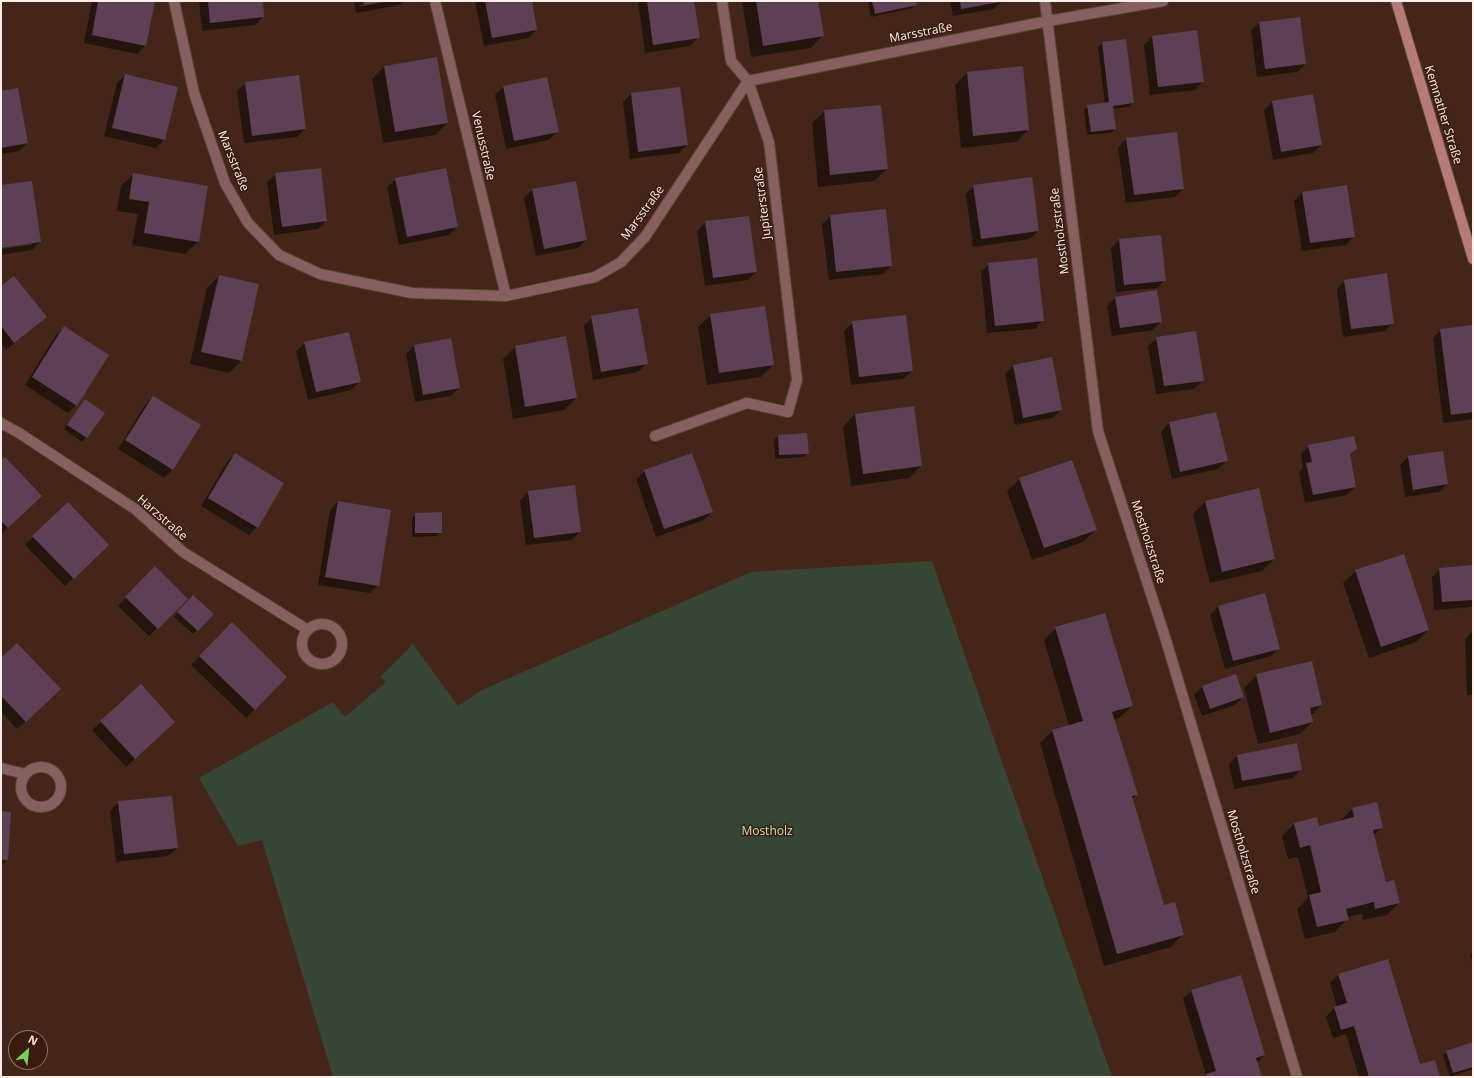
<!DOCTYPE html>
<html>
<head>
<meta charset="utf-8">
<style>
  body { margin:0 }
  #map { position:relative; width:1474px; height:1078px; overflow:hidden; background:#432619; font-family:"Open Sans",sans-serif }
  canvas { display:block }
  .frame { position:absolute; inset:0; border:2px solid #ffefe8; pointer-events:none }
  .north { position:absolute; left:8px; top:1030px; width:40px; height:40px; box-sizing:border-box; background:#391c0f; border:1px solid #887066; border-radius:50%; rotate:27deg; font-size:11px; font-weight:700; line-height:16px; text-align:center; color:#ffefe8 }
  .north::after { content:''; display:block; margin:auto; width:14px; height:18px; background:#7bd156; clip-path:polygon(50% 0,100% 100%,50% 72%,0 100%) }
</style>
</head>
<body>
<div id="map">
<canvas width="1474" height="1078"></canvas>
<div class="frame"></div>
<div class="north">N</div>
</div>
<script>
const c = document.querySelector('canvas').getContext('2d');
c.lineJoin = 'round';
function paint(path, color) {
  c.fillStyle = color;
  c.fill(path, 'evenodd');
}
function strokePath(path, color, width, dash) {
  c.strokeStyle = color;
  c.lineWidth = width;
  c.lineCap = dash ? 'butt' : 'round';
  c.setLineDash(dash || []);
  c.stroke(path);
}
function write(font, color, halo, rows, align = 'center') {
  c.font = font + ' "Open Sans",sans-serif';
  c.lineWidth = 3;
  c.setLineDash([]);
  c.textBaseline = 'middle';
  c.strokeStyle = halo;
  c.fillStyle = color;
  for (const [text, x, y, turn = 0] of rows) {
    c.save();
    c.translate(x, y);
    c.rotate((+turn || 0) * Math.PI / 180);
    c.textAlign = isNaN(turn) ? turn : align;
    if (halo) c.strokeText(text, 0, 0);
    c.fillText(text, 0, 0);
    c.restore();
  }
}
const green = new Path2D(`
  M 932,561 L 1112,1077 L 333,1077 L 262,840 L 238,846 L 199,778 L 333,702 L 345,717 L 386,682 L 380,677 L 413,644 L 458,706 L 482,690 L 751,572 Z`);
const shadow = new Path2D(`
  M 92,1 L 154,1 L 145,46 L 137,54 L 84,43 Z
  M 199,1 L 262,1 L 263,17 L 255,25 L 202,31 Z
  M 354,1 L 380,1 L 359,5 L 359,7 L 392,1 L 404,1 L 400,5 L 356,13 Z
  M 475,1 L 531,1 L 536,30 L 528,38 L 484,46 Z
  M 638,1 L 693,1 L 698,38 L 690,46 L 645,53 Z
  M 742,1 L 817,1 L 823,35 L 811,48 L 751,57 Z
  M 868,1 L 915,1 L 916,4 L 912,8 L 871,17 Z
  M 950,1 L 1002,1 L 994,9 L 953,16 Z
  M 1299,18 L 1305,64 L 1297,72 L 1257,77 L 1251,31 L 1259,23 Z
  M 1196,31 L 1203,81 L 1195,90 L 1150,95 L 1144,45 L 1152,37 Z
  M 1102,43 L 1133,103 L 1129,107 L 1112,109 L 1115,129 L 1111,133 L 1087,135 L 1084,110 L 1088,106 L 1105,104 L 1098,47 Z
  M 384,67 L 447,123 L 435,135 L 383,143 L 372,79 Z
  M 967,73 L 1028,130 L 1016,142 L 961,148 L 955,85 Z
  M 125,75 L 176,87 L 164,140 L 156,148 L 104,136 L 117,83 Z
  M 246,83 L 305,129 L 297,137 L 244,143 L 237,91 Z
  M 503,87 L 557,132 L 549,140 L 506,149 L 495,95 Z
  M 1,92 L 27,143 L 19,151 L 1,154 Z
  M 631,94 L 687,145 L 679,153 L 630,159 L 623,102 Z
  M 1272,102 L 1321,145 L 1313,153 L 1273,160 L 1264,110 Z
  M 825,111 L 887,169 L 874,181 L 818,187 L 812,123 Z
  M 1126,139 L 1183,189 L 1175,197 L 1126,203 L 1118,148 Z
  M 134,174 L 207,187 L 198,242 L 185,254 L 132,245 L 138,214 L 117,211 L 121,186 Z
  M 276,174 L 326,221 L 318,229 L 274,235 L 267,182 Z
  M 396,179 L 457,227 L 449,235 L 399,245 L 387,187 Z
  M 575,182 L 586,240 L 578,248 L 536,256 L 524,198 L 532,190 Z
  M 1,186 L 40,242 L 32,250 L 1,255 L 1,249 L 32,245 L 32,243 L 1,247 Z
  M 974,186 L 1038,231 L 1030,239 L 973,247 L 966,194 Z
  M 1347,186 L 1354,236 L 1346,245 L 1302,251 L 1294,201 L 1302,193 Z
  M 831,216 L 891,266 L 883,274 L 829,280 L 822,224 Z
  M 706,222 L 756,272 L 748,280 L 705,286 L 697,231 Z
  M 1119,240 L 1165,280 L 1157,288 L 1116,292 L 1111,248 Z
  M 989,264 L 1043,320 L 1035,329 L 987,333 L 981,272 Z
  M 219,276 L 258,285 L 241,361 L 229,373 L 190,364 L 207,288 Z
  M 1345,281 L 1393,323 L 1385,331 L 1343,337 L 1337,289 Z
  M 1,287 L 45,317 L 6,350 L 1,344 Z
  M 1115,298 L 1161,321 L 1153,330 L 1112,336 L 1107,306 Z
  M 711,315 L 773,365 L 761,377 L 707,385 L 698,327 Z
  M 592,317 L 646,364 L 638,372 L 593,380 L 584,326 Z
  M 853,322 L 912,371 L 903,379 L 851,385 L 844,331 Z
  M 1473,326 L 1473,419 L 1443,423 L 1433,338 L 1441,330 Z
  M 64,327 L 76,405 L 68,413 L 25,385 L 56,335 Z
  M 566,338 L 576,398 L 564,410 L 513,419 L 503,359 L 515,347 Z
  M 1157,338 L 1203,380 L 1194,389 L 1156,394 L 1148,346 Z
  M 450,340 L 459,388 L 451,396 L 415,402 L 406,354 L 414,346 Z
  M 305,343 L 359,382 L 351,390 L 308,400 L 296,351 Z
  M 1013,366 L 1061,410 L 1052,418 L 1015,425 L 1005,374 Z
  M 153,397 L 172,470 L 164,478 L 118,449 L 145,405 Z
  M 82,404 L 104,413 L 82,442 L 64,429 Z
  M 1216,413 L 1226,461 L 1218,469 L 1172,479 L 1161,432 L 1169,423 Z
  M 855,414 L 921,466 L 909,478 L 851,486 L 843,427 Z
  M 778,436 L 808,453 L 804,457 L 775,459 L 774,440 Z
  M 1309,446 L 1349,455 L 1355,487 L 1347,495 L 1305,503 L 1299,472 L 1303,468 L 1301,454 Z
  M 235,454 L 257,527 L 249,535 L 201,506 L 227,462 Z
  M 1408,457 L 1447,484 L 1439,492 L 1405,497 L 1400,465 Z
  M 1,461 L 33,504 L 1,534 Z
  M 645,471 L 712,512 L 704,520 L 656,537 L 636,479 Z
  M 1020,479 L 1096,530 L 1083,542 L 1032,560 L 1007,491 Z
  M 528,492 L 580,531 L 572,540 L 526,545 L 520,501 Z
  M 338,502 L 378,585 L 370,593 L 318,585 L 330,510 Z
  M 1205,502 L 1274,559 L 1262,571 L 1210,583 L 1193,514 Z
  M 68,503 L 108,545 L 65,586 L 25,545 Z
  M 416,514 L 441,532 L 437,536 L 412,537 L 412,518 Z
  M 1473,566 L 1473,607 L 1434,610 L 1432,577 L 1440,569 Z
  M 155,568 L 186,599 L 149,636 L 118,606 Z
  M 1356,571 L 1428,630 L 1416,642 L 1369,658 L 1343,583 Z
  M 193,596 L 212,614 L 193,634 L 174,617 Z
  M 1218,606 L 1279,648 L 1271,656 L 1225,669 L 1210,615 Z
  M 232,624 L 286,677 L 246,718 L 191,665 Z
  M 1056,628 L 1132,706 L 1119,718 L 1114,720 L 1137,794 L 1132,799 L 1163,906 L 1183,934 L 1171,947 L 1104,966 L 1040,743 L 1052,731 L 1069,726 L 1044,640 Z
  M 1473,631 L 1473,695 L 1467,695 L 1465,639 Z
  M 1,660 L 60,688 L 17,729 L 1,712 Z
  M 1257,675 L 1321,705 L 1311,716 L 1312,722 L 1300,734 L 1258,744 L 1244,688 Z
  M 141,685 L 166,730 L 126,767 L 92,730 Z
  M 1202,687 L 1243,697 L 1235,705 L 1202,716 L 1194,695 Z
  M 1237,756 L 1301,769 L 1293,778 L 1234,789 L 1229,764 Z
  M 119,802 L 177,848 L 168,856 L 116,862 L 110,811 Z
  M 1352,809 L 1382,827 L 1374,835 L 1386,883 L 1399,903 L 1387,915 L 1363,920 L 1362,914 L 1347,917 L 1347,919 L 1335,932 L 1305,939 L 1297,909 L 1308,898 L 1298,857 L 1288,859 L 1282,836 L 1294,824 L 1319,827 L 1339,822 Z
  M 1,812 L 7,860 L 1,866 Z
  M 1473,952 L 1473,965 L 1470,955 Z
  M 1387,960 L 1419,1065 L 1439,1077 L 1359,1077 L 1346,1034 L 1333,1038 L 1326,1017 L 1334,1008 L 1337,1007 L 1330,983 L 1338,975 Z
  M 1240,976 L 1264,1055 L 1257,1063 L 1261,1077 L 1204,1077 L 1206,1075 L 1183,999 L 1191,991 Z
  M 1473,1043 L 1473,1069 L 1450,1077 L 1443,1055 L 1447,1052 Z`);
const building = new Path2D(`
  M 98,1 L 155,1 L 146,46 L 92,35 Z
  M 208,1 L 263,1 L 264,17 L 210,23 Z
  M 363,1 L 382,1 L 382,2 L 364,5 Z
  M 485,1 L 532,1 L 537,30 L 492,38 Z
  M 647,1 L 694,1 L 700,38 L 653,45 Z
  M 756,1 L 818,1 L 824,36 L 763,46 Z
  M 872,1 L 916,1 L 917,5 L 875,14 Z
  M 960,1 L 1000,1 L 1000,2 L 961,9 Z
  M 1300,17 L 1306,64 L 1265,69 L 1259,22 Z
  M 1197,30 L 1204,82 L 1158,87 L 1152,36 Z
  M 1126,39 L 1134,103 L 1113,106 L 1116,129 L 1091,132 L 1087,105 L 1109,102 L 1102,42 Z
  M 437,57 L 448,123 L 395,132 L 384,66 Z
  M 1023,66 L 1029,130 L 973,136 L 967,72 Z
  M 125,74 L 178,87 L 165,140 L 112,128 Z
  M 299,75 L 306,129 L 252,136 L 245,82 Z
  M 547,77 L 559,132 L 514,141 L 503,86 Z
  M 680,87 L 688,145 L 638,152 L 631,93 Z
  M 18,88 L 28,143 L 1,148 L 1,91 Z
  M 1313,94 L 1322,145 L 1281,152 L 1272,101 Z
  M 881,105 L 888,169 L 830,175 L 824,110 Z
  M 1177,132 L 1184,189 L 1134,195 L 1126,138 Z
  M 321,168 L 327,221 L 282,227 L 275,173 Z
  M 446,168 L 458,227 L 407,237 L 395,178 Z
  M 133,173 L 208,186 L 199,242 L 144,233 L 149,202 L 129,199 Z
  M 1032,177 L 1039,231 L 981,239 L 973,185 Z
  M 32,181 L 41,242 L 1,248 L 1,185 Z
  M 576,181 L 587,240 L 544,249 L 532,189 Z
  M 1347,185 L 1355,237 L 1310,243 L 1302,192 Z
  M 886,209 L 892,266 L 836,272 L 830,215 Z
  M 749,216 L 757,272 L 713,278 L 705,221 Z
  M 1161,235 L 1166,281 L 1124,285 L 1119,239 Z
  M 1037,258 L 1044,321 L 995,326 L 988,263 Z
  M 1387,273 L 1394,324 L 1351,329 L 1344,280 Z
  M 219,275 L 259,284 L 242,361 L 201,352 Z
  M 14,276 L 47,317 L 14,343 L 1,326 L 1,286 Z
  M 1157,290 L 1162,322 L 1120,328 L 1115,297 Z
  M 765,306 L 774,365 L 719,373 L 710,314 Z
  M 638,308 L 648,364 L 601,372 L 591,316 Z
  M 906,315 L 913,371 L 859,377 L 852,321 Z
  M 1473,325 L 1473,412 L 1451,415 L 1440,329 Z
  M 64,326 L 109,355 L 77,406 L 32,377 Z
  M 1196,331 L 1204,381 L 1164,386 L 1156,337 Z
  M 349,332 L 361,382 L 316,392 L 304,342 Z
  M 566,336 L 577,398 L 525,407 L 515,346 Z
  M 451,338 L 460,388 L 423,395 L 414,345 Z
  M 1052,357 L 1062,410 L 1023,418 L 1013,365 Z
  M 153,396 L 201,425 L 173,470 L 125,440 Z
  M 85,399 L 105,413 L 87,438 L 67,425 Z
  M 914,406 L 922,466 L 863,474 L 855,414 Z
  M 1216,412 L 1228,461 L 1180,472 L 1169,422 Z
  M 807,433 L 809,454 L 779,455 L 778,435 Z
  M 1354,436 L 1357,449 L 1350,454 L 1356,487 L 1313,495 L 1306,463 L 1312,462 L 1308,445 Z
  M 1443,451 L 1448,484 L 1413,490 L 1408,456 Z
  M 235,453 L 284,483 L 258,528 L 208,498 Z
  M 692,453 L 713,512 L 664,529 L 644,470 Z
  M 5,457 L 42,496 L 8,528 L 1,521 L 1,460 Z
  M 1072,460 L 1097,530 L 1044,548 L 1019,478 Z
  M 575,485 L 581,532 L 534,538 L 528,491 Z
  M 1259,488 L 1275,559 L 1222,572 L 1205,501 Z
  M 338,501 L 391,510 L 379,586 L 325,577 Z
  M 68,502 L 109,545 L 74,579 L 32,536 Z
  M 442,512 L 442,533 L 415,533 L 415,513 Z
  M 1404,554 L 1429,630 L 1381,647 L 1355,570 Z
  M 1473,565 L 1473,600 L 1442,602 L 1439,568 Z
  M 155,566 L 188,599 L 158,629 L 125,597 Z
  M 1265,593 L 1280,649 L 1233,661 L 1218,606 Z
  M 193,595 L 214,614 L 198,631 L 177,612 Z
  M 1105,613 L 1133,706 L 1112,712 L 1138,795 L 1132,796 L 1164,905 L 1175,902 L 1184,935 L 1117,954 L 1052,730 L 1083,721 L 1055,627 Z
  M 232,622 L 287,677 L 255,710 L 199,656 Z
  M 17,643 L 61,689 L 26,722 L 1,696 L 1,658 Z
  M 1312,661 L 1322,705 L 1310,708 L 1313,722 L 1270,733 L 1256,674 Z
  M 1236,674 L 1244,697 L 1210,709 L 1202,686 Z
  M 141,684 L 175,722 L 135,759 L 100,721 Z
  M 1297,743 L 1302,770 L 1242,781 L 1237,755 Z
  M 172,796 L 178,848 L 124,854 L 118,801 Z
  M 1377,802 L 1383,828 L 1373,830 L 1386,882 L 1394,880 L 1400,903 L 1375,909 L 1374,902 L 1346,909 L 1349,920 L 1317,927 L 1309,895 L 1321,892 L 1310,845 L 1300,848 L 1294,823 L 1317,817 L 1319,826 L 1354,817 L 1352,808 Z
  M 1,811 L 11,812 L 8,860 L 1,860 Z
  M 1388,959 L 1420,1064 L 1435,1060 L 1440,1077 L 1369,1077 L 1354,1026 L 1341,1030 L 1334,1007 L 1347,1003 L 1338,974 Z
  M 1241,975 L 1265,1055 L 1256,1058 L 1262,1077 L 1207,1077 L 1206,1074 L 1216,1071 L 1191,990 Z
  M 1473,1042 L 1473,1067 L 1453,1073 L 1446,1051 Z`);
const service = new Path2D(`
  M 655,436 L 747,403 L 788,412`);
const minor = new Path2D(`
  M 174,1 L 194,93 L 225,183 L 248,223 L 279,255 L 320,274 L 412,293 L 506,296 L 595,277 L 621,262 L 645,237 L 748,81 L 1048,21 L 1163,1
  M 435,1 L 506,296
  M 722,1 L 731,61 L 748,81 L 769,142 L 797,380 L 788,412
  M 1045,1 L 1098,431 L 1165,637 L 1297,1077
  M 1,423 L 19,433 L 135,509 L 183,552 L 308,630
  M302 644a20 20 0 1 1 40 0a20 20 0 1 1-40 0Z
  M21 787a20 20 0 1 1 40 0a20 20 0 1 1-40 0Z
  M 1,768 L 25,774`);
const secondary = new Path2D(`
  M 1396,1 L 1473,259`);
const streetNames = [
  ["Marsstraße",921,33,-11],
  ["Kemnather Straße",1443,115,73],
  ["Venusstraße",483,146,77],
  ["Marsstraße",233,161,68],
  ["Jupiterstraße",763,203,-97],
  ["Marsstraße",643,213,-54],
  ["Mostholzstraße",1060,231,-97],
  ["Harzstraße",162,518,41],
  ["Mostholzstraße",1148,542,72],
  ["Mostholzstraße",1243,852,73]
];
const parkNames = [
  ["Mostholz",767,832]
];
paint(green, '#384534');
paint(shadow, '#0007');
paint(building, '#5d4053');
strokePath(service, '#5d4236', 12);
strokePath(minor, '#5d4236', 12);
strokePath(secondary, '#5d4236', 12);
strokePath(service, '#86605f', 10);
strokePath(minor, '#86605f', 10);
strokePath(secondary, '#b67a79', 10);
write('12px', '#ffefe8', '#391c0f', streetNames);
write('12px', '#bfe7b5', '#391c0f', parkNames);
</script>
</body>
</html>
